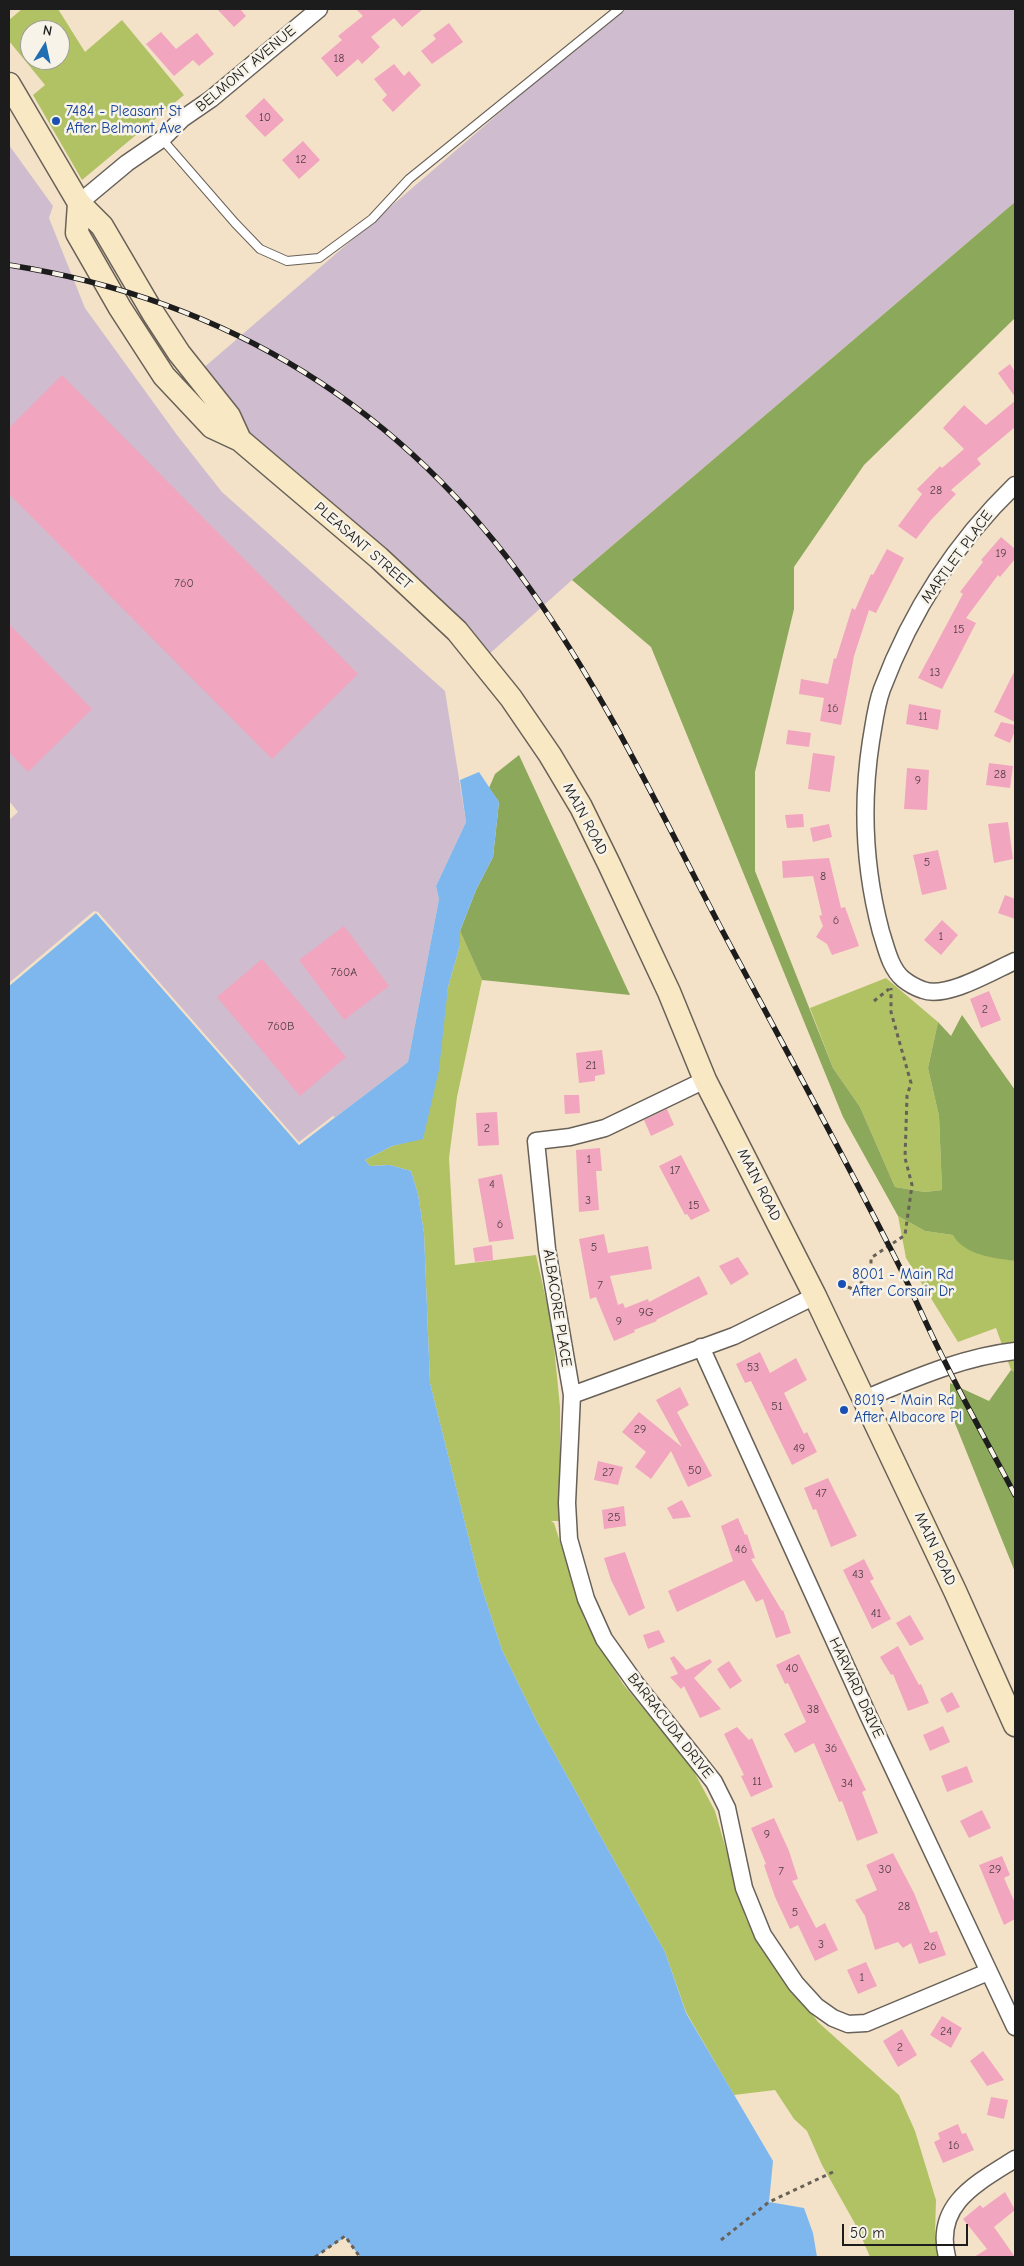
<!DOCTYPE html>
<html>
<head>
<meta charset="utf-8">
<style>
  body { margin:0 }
  #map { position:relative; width:1024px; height:2266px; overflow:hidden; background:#f4e2c8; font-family:"Comic Neue",sans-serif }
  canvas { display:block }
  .frame { position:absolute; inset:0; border:10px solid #1c1c1c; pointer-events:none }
  .north { position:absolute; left:20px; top:20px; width:50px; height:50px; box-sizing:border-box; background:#f7f3e8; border:1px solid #9f9d96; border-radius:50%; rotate:10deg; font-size:14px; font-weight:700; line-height:20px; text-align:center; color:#1c1c1c }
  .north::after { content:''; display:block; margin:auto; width:18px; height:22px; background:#1f6fb2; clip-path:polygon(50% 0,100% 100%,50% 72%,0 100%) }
  .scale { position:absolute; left:842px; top:2224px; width:126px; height:22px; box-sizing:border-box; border:2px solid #1c1c1c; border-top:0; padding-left:6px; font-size:15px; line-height:18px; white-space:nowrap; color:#1c1c1c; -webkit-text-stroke:4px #f7f3e8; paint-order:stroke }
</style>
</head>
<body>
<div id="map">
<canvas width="1024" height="2266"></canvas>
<div class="frame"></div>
<div class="north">N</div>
<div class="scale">50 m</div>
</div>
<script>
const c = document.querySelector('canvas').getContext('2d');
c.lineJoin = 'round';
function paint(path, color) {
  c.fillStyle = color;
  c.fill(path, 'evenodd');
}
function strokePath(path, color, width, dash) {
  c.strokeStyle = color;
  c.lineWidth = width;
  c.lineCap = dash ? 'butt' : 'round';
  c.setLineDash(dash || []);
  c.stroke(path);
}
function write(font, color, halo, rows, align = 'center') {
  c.font = font + ' "Comic Neue",sans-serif';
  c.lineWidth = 5;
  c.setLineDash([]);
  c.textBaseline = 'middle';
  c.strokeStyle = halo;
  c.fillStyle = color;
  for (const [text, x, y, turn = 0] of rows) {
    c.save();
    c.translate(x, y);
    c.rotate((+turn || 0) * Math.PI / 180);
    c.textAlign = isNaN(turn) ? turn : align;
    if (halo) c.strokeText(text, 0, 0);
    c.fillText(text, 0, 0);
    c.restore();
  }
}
const industrial = new Path2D(`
  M 620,9 L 1015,9 L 1015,202 L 572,580 L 477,665 L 194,376 Z
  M 9,145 L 53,206 L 49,218 L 85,308 L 177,435 L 222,492 L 445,691 L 466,822 L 436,886 L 439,899 L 408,1062 L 299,1145 L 96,913 L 9,986 L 9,820 L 18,812 L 9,801 Z`);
const green = new Path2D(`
  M 22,9 L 58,9 L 85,52 L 122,20 L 184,95 L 82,180 L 33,95 L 45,85 L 9,41 L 9,20 ZM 30,30 L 60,30 L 60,60 L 30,60 Z
  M 460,931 L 482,980 L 457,1097 L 449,1158 L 455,1265 L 536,1255 L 552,1326 L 560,1407 L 560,1521 L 551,1521 L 554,1523 L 585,1621 L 623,1684 L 691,1766 L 715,1811 L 746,1919 L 763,1950 L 818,2022 L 899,2095 L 915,2131 L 936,2200 L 935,2234 L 939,2257 L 870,2257 L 858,2229 L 822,2165 L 807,2131 L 794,2119 L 775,2090 L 734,2095 L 686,2012 L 665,1952 L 536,1720 L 502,1650 L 479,1579 L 430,1383 L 424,1233 L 418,1194 L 411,1171 L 390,1165 L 370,1166 L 365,1160 L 392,1146 L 423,1138 L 448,987 L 460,945 Z
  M 886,978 L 938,1022 L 928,1068 L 939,1116 L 942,1190 L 925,1192 L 895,1187 L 860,1107 L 833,1068 L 810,1008 Z
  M 898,1216 L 925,1231 L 953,1235 L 979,1254 L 1015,1261 L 1015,1372 L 1011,1370 L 996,1328 L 958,1342 L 906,1258 Z`);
const forest = new Path2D(`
  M 1015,202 L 1015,318 L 864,465 L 794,567 L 794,609 L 755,772 L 755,871 L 833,1068 L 860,1107 L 895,1187 L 925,1192 L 942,1190 L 939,1116 L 928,1068 L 938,1022 L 951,1036 L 962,1015 L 1015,1090 L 1015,1261 C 994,1258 964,1255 953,1235 L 925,1231 L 898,1216 L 843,1117 L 651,647 L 572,580 Z
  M 519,755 L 630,995 L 482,980 L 460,931 L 476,890 L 493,857 L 499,802 L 489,788 L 495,774 Z
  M 1011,1370 L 1015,1372 L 1015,1572 L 950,1411 L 950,1383 L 989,1401 Z`);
const water = new Path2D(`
  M 479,772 L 499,802 L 493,857 L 476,890 L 460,931 L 460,945 L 448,987 L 439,1070 L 423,1139 L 392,1146 L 365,1160 L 370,1166 L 390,1165 L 411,1171 L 418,1194 L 424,1233 L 430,1383 L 479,1579 L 502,1650 L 536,1720 L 665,1952 L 686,2013 L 773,2161 L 769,2202 L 804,2208 L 813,2233 L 817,2257 L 360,2257 L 345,2237 L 315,2257 L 9,2257 L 9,986 L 96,913 L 299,1145 L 408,1062 L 439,899 L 436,886 L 466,822 L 460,780 Z`);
const pier = new Path2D(`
  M 94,911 L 98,912 L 299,1142 L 333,1116 L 335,1117 L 299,1145 L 96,913 L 9,986 L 9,983 Z`);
const building = new Path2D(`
  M 217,9 L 240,9 L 246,16 L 234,27 Z
  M 356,9 L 423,9 L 402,27 L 394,18 L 371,37 L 380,47 L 362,64 L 358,59 L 337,77 L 321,58 L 342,40 L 338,36 L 363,16 Z
  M 449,23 L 463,42 L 432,64 L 421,51 L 436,39 L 433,35 Z
  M 161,32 L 176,49 L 197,33 L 214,54 L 199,66 L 193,60 L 174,76 L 146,44 Z
  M 394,64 L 404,76 L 409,71 L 421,85 L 393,112 L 382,100 L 387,95 L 374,79 Z
  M 264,98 L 284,120 L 265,137 L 245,116 Z
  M 303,141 L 320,160 L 299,179 L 282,160 Z
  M 1010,364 L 1015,372 L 1015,397 L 998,373 Z
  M 62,375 L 358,674 L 272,759 L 9,494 L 9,428 Z
  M 1015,401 L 1015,427 L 977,459 L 981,464 L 951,490 L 956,494 L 931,520 L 916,539 L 898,526 L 922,494 L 917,489 L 940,466 L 942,468 L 964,449 L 943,428 L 964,405 L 986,425 Z
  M 1001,537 L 1015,549 L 1015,559 L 1000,577 L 998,575 L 966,618 L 976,623 L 942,689 L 918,678 L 963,594 L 960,592 L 983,562 L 981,560 Z
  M 887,549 L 904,558 L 876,613 L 869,610 L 854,656 L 841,725 L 820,721 L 824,698 L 799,694 L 801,679 L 828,684 L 834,658 L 836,659 L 852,608 L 855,610 L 871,574 L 873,575 Z
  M 9,624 L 92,709 L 28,772 L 9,752 Z
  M 1015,670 L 1015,722 L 994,712 Z
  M 909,704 L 941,710 L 938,730 L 906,724 Z
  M 1001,722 L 1015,725 L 1015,731 L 1010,743 L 994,736 Z
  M 788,730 L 811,733 L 809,747 L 786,744 Z
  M 813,753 L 835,756 L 830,792 L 808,789 Z
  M 989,763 L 1013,766 L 1010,788 L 986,785 Z
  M 907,768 L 929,770 L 927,810 L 904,809 Z
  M 803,814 L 804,827 L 787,828 L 785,815 Z
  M 1008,822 L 1013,859 L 994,863 L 988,824 Z
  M 829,824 L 832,837 L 813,842 L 810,828 Z
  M 938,850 L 947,889 L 922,895 L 913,855 Z
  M 829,858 L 841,908 L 845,907 L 859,946 L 832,955 L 827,944 L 816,937 L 823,926 L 819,916 L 822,915 L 813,876 L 783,878 L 782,861 Z
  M 1005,895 L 1015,899 L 1015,919 L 998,913 Z
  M 942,920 L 958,935 L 941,955 L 924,940 Z
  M 344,926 L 389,986 L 344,1020 L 299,960 Z
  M 262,959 L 346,1057 L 300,1096 L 217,997 Z
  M 989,991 L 1001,1020 L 981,1028 L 970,999 Z
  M 602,1050 L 605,1074 L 595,1076 L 595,1081 L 579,1083 L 576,1053 Z
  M 564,1095 L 579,1095 L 580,1113 L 565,1114 Z
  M 667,1109 L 674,1125 L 651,1136 L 644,1120 Z
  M 497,1112 L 499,1145 L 478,1146 L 476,1113 Z
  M 600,1148 L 602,1171 L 596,1171 L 599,1210 L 579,1212 L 576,1150 Z
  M 681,1155 L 710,1211 L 691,1220 L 687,1214 L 685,1215 L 659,1166 Z
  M 502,1174 L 514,1239 L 489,1242 L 478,1179 Z
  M 604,1234 L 608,1253 L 648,1246 L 652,1269 L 610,1276 L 618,1305 L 623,1303 L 625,1308 L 648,1299 L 649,1302 L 699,1276 L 708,1294 L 656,1320 L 657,1321 L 634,1330 L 635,1332 L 614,1341 L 596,1297 L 590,1299 L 579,1239 Z
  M 492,1245 L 493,1260 L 475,1262 L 473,1248 Z
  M 738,1257 L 749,1274 L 731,1285 L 719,1266 Z
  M 760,1352 L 770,1373 L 796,1358 L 807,1380 L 784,1393 L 804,1434 L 807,1432 L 817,1452 L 792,1465 L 751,1381 L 745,1383 L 736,1364 Z
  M 680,1387 L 689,1405 L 677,1412 L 712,1476 L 688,1487 L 671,1451 L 651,1479 L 635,1467 L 646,1452 L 622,1432 L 639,1412 L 682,1447 L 656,1400 Z
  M 598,1461 L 623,1467 L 618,1485 L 594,1480 Z
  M 828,1478 L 857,1536 L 831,1547 L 816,1509 L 813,1510 L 804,1488 Z
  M 682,1500 L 691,1517 L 673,1519 L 667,1508 Z
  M 624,1506 L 626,1526 L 604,1529 L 602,1510 Z
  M 738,1518 L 745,1535 L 747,1534 L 755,1558 L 751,1559 L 782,1611 L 783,1610 L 791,1633 L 776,1638 L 763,1599 L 756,1602 L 744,1580 L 677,1612 L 668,1591 L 733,1561 L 721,1526 Z
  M 625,1552 L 645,1608 L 629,1616 L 611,1580 L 604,1558 Z
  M 864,1559 L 874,1579 L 870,1581 L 891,1619 L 872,1629 L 843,1570 Z
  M 910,1615 L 924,1639 L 910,1646 L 896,1623 Z
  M 659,1630 L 665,1642 L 648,1649 L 643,1635 Z
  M 898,1646 L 919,1685 L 921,1684 L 929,1703 L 908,1711 L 893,1674 L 891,1675 L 880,1657 Z
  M 799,1654 L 866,1790 L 862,1792 L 878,1833 L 857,1841 L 842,1801 L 839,1802 L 814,1743 L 795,1753 L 784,1734 L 806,1722 L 788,1683 L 785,1684 L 776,1665 Z
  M 674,1656 L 686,1670 L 710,1659 L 712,1662 L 694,1678 L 721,1709 L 700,1718 L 684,1686 L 681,1689 L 670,1677 L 678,1674 L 670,1658 Z
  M 729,1661 L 742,1681 L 730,1689 L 717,1669 Z
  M 952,1692 L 960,1707 L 947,1713 L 940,1699 Z
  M 943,1726 L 950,1742 L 930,1751 L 923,1735 Z
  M 737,1727 L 749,1740 L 752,1738 L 773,1787 L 751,1797 L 741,1776 L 744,1775 L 724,1734 Z
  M 967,1766 L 973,1782 L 947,1792 L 941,1776 Z
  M 982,1810 L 991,1828 L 969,1838 L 960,1821 Z
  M 774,1818 L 789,1851 L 798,1879 L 792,1881 L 816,1928 L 825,1923 L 838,1950 L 815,1961 L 798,1925 L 790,1929 L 775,1897 L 764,1865 L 766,1864 L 751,1828 Z
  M 893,1853 L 914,1893 L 930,1933 L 937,1931 L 946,1955 L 919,1964 L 911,1943 L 903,1948 L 898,1942 L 875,1950 L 865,1916 L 855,1900 L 877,1890 L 866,1865 Z
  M 1002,1856 L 1010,1875 L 1004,1878 L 1015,1903 L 1015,1919 L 1004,1925 L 979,1865 Z
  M 866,1962 L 877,1986 L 858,1994 L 847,1970 Z
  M 942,2016 L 962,2028 L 951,2048 L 930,2035 Z
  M 902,2029 L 917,2055 L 898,2067 L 883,2041 Z
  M 983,2051 L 1004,2080 L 987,2086 L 970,2061 Z
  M 991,2097 L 1008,2100 L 1004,2119 L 987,2115 Z
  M 958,2124 L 962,2134 L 966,2133 L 974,2150 L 943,2163 L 934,2142 L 940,2139 L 938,2133 Z
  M 1005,2192 L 1015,2210 L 994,2227 L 1015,2257 L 974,2257 L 987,2249 L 963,2219 L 980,2205 L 983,2208 Z`);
const path = new Path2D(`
  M 874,1001 L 889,989
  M 848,1287 L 855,1290 L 871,1271 L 871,1258 L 905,1235 L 912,1185 L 905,1158 L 907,1096 L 911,1083 L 891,1012 L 891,988
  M 721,2240 L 769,2202 L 833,2172
  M 315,2257 L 345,2236 L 360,2257`);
const lane = new Path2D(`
  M 162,139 L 235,223 L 260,249 L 287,261 L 319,258 L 372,219 L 409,179 L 619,9`);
const street = new Path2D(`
  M 79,203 L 127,163 L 162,139 L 182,119 L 211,99 L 319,9
  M 1015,485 C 956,542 911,612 882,689 C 876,705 874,724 871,741 C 861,806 864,868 881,932 C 886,947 890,968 903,979 C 908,983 917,988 923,990 C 946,999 993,971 1015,961
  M 705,1080 L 605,1128 L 570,1137 L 536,1141 L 547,1249 L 572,1395 L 567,1503 L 569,1539 L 586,1599 L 604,1639 L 636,1684 L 714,1782 L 727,1808 L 744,1888 L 763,1935 L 796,1984 L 816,2006 L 833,2018 L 848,2024 L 866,2023 L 988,1972
  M 701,1347 L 869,1717 L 1015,2027
  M 572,1395 L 734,1336 L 815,1296
  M 864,1399 C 913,1379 962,1357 1015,1351
  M 947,2257 C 934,2204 977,2183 1015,2159`);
const secondary = new Path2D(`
  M 9,84 L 79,203 L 102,226 L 153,313 L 179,353 L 229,416 L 240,440
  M 79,203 L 77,233 L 120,308 L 164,376 L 212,427 L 240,440 L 379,558 L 457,631 L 511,698 L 550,755 L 581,807 L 609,864 L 669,992 L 705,1080 L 815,1296 L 955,1591 L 1015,1725`);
const rail = new Path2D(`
  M 9,265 C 229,300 403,408 531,590 C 607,697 663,817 723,932 C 778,1035 834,1138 887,1242 C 908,1281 925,1323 945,1362 C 967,1407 992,1451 1015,1495`);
const markers = [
  [56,121,5,"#1a4fb4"],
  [842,1284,5,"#1a4fb4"],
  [844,1410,5,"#1a4fb4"]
];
const numberNames = [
  ["18",339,59],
  ["10",265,118],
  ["12",301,160],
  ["28",936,491],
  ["19",1001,554],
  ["760",184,584],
  ["15",959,630],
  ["13",935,673],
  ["16",833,709],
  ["11",923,717],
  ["28",1000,775],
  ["9",918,781],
  ["5",927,863],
  ["8",823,877],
  ["6",836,921],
  ["1",941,937],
  ["760A",344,973],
  ["2",985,1010],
  ["760B",281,1027],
  ["21",591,1066],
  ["2",487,1129],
  ["1",589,1160],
  ["17",675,1171],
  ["4",492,1185],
  ["3",588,1201],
  ["15",694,1206],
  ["6",500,1225],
  ["5",594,1248],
  ["7",600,1286],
  ["9G",646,1313],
  ["9",619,1322],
  ["53",753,1368],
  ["51",777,1407],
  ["29",640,1430],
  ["49",799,1449],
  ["50",695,1471],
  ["27",608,1473],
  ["47",821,1494],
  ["25",614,1518],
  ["46",741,1550],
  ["43",858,1575],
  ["41",876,1614],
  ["40",792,1669],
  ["38",813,1710],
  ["36",831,1749],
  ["11",757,1782],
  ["34",847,1784],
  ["9",767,1835],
  ["30",885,1870],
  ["29",995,1870],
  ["7",781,1872],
  ["28",904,1907],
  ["5",795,1913],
  ["3",821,1945],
  ["26",930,1947],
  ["1",862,1978],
  ["24",946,2032],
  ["2",900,2048],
  ["16",954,2146]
];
const streetNames = [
  ["BELMONT AVENUE",246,69,-40],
  ["PLEASANT STREET",363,546,41],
  ["MARTLET PLACE",957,557,-54],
  ["MAIN ROAD",585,819,62],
  ["MAIN ROAD",759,1185,63],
  ["ALBACORE PLACE",557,1308,81],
  ["MAIN ROAD",935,1549,65],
  ["HARVARD DRIVE",856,1688,65],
  ["BARRACUDA DRIVE",670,1726,52]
];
const transitNames = [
  ["7484 - Pleasant St",66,112],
  ["After Belmont Ave",66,129],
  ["8001 - Main Rd",852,1275],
  ["After Corsair Dr",852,1292],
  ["8019 - Main Rd",854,1401],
  ["After Albacore Pl",854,1418]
];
paint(industrial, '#cfbdcf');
paint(green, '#b1c265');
paint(forest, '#8ca85a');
paint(water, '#7db7ee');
paint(pier, '#f4e2c8');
paint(building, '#f1a5be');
strokePath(lane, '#686158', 10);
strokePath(street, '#686158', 19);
strokePath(secondary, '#686158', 25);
strokePath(path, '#686158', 3, [4, 4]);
strokePath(lane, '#fff', 8);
strokePath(street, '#fff', 16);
strokePath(secondary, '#f8e8c3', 22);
strokePath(rail, '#1c1c1c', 5.5);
strokePath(rail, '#f7f3e8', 4, [11]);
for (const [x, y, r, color] of markers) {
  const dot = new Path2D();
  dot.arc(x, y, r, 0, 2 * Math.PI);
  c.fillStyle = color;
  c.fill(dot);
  strokePath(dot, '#f7f3e8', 2);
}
write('12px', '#513e44', null, numberNames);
write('15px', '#1c1c1c', '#f7f3e8', streetNames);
write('15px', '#164399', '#f7f3e8', transitNames, 'left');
</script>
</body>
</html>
